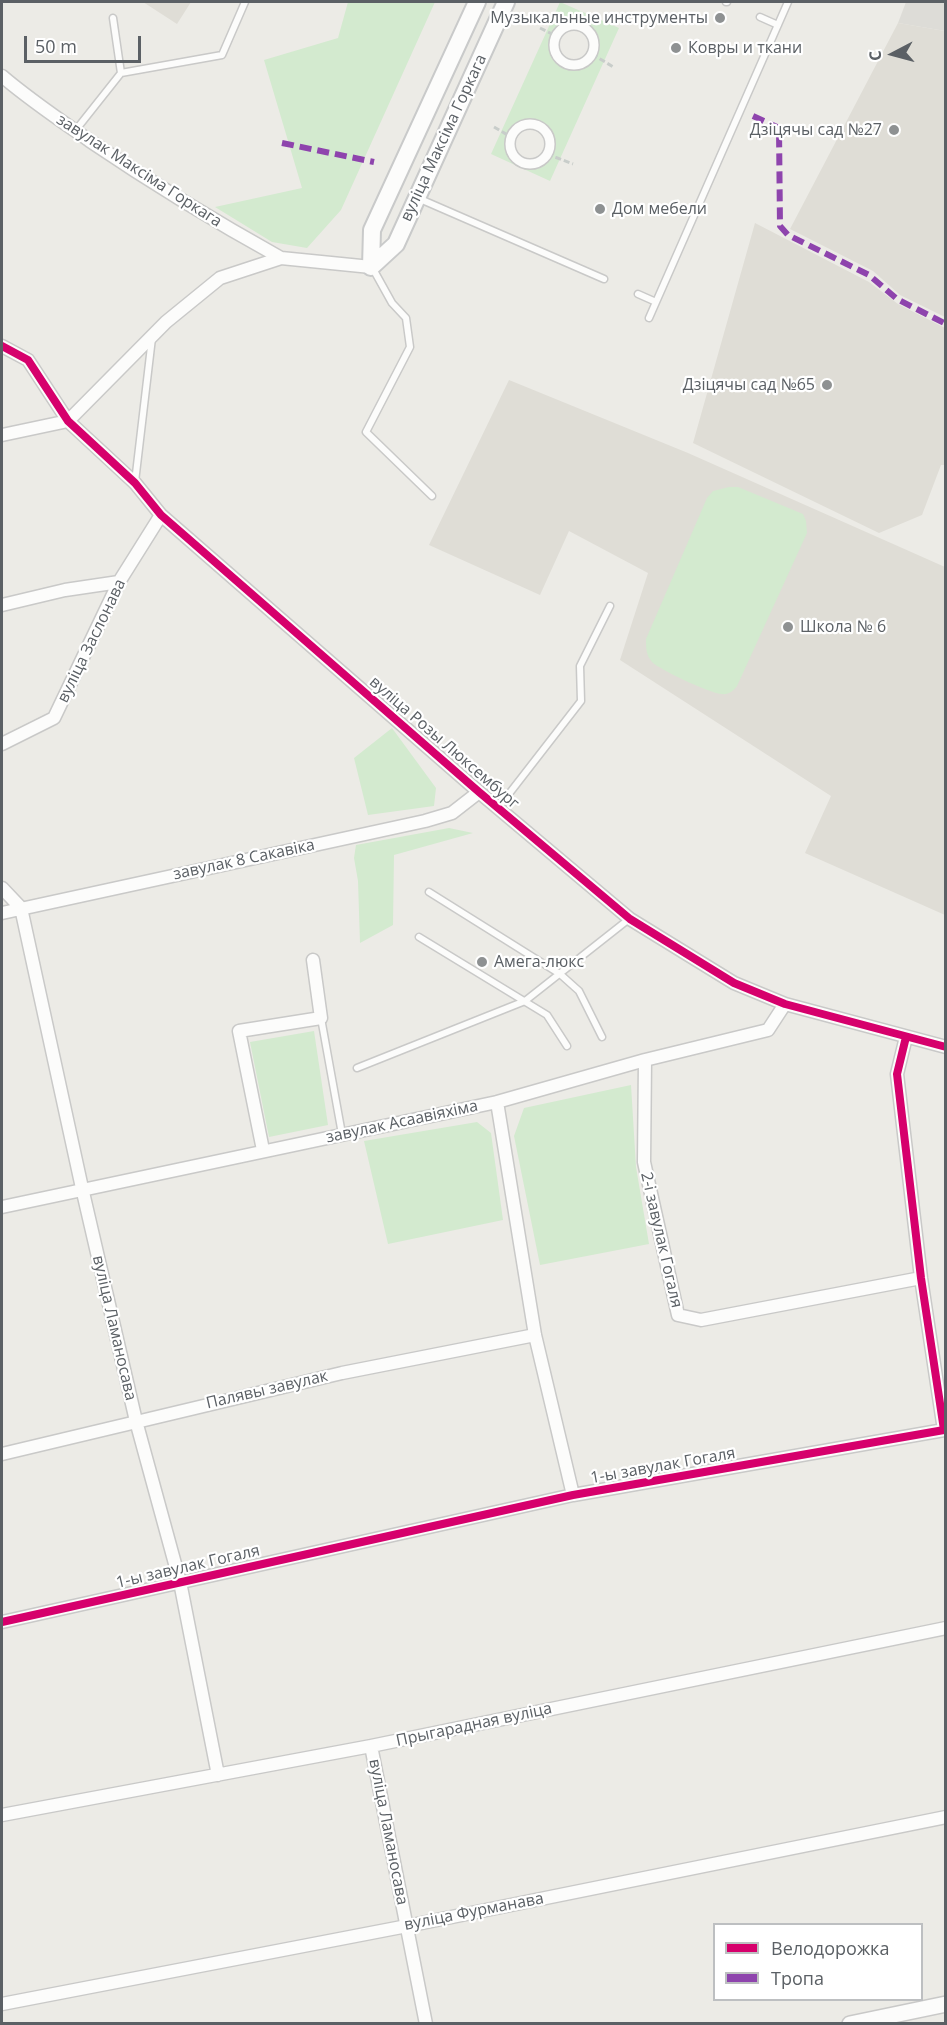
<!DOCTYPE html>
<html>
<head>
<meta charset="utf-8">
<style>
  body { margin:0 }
  #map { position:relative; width:947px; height:2025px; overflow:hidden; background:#ecebe6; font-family:"Open Sans",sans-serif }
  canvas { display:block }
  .frame { position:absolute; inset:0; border:3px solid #5b6065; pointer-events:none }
  .legend { position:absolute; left:713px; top:1923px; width:210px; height:78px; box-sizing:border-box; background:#fff; border:2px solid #bdbfc1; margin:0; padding:8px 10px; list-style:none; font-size:18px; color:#5b6065 }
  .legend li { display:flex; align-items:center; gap:12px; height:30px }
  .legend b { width:30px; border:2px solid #bdbfc1 }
  .north { position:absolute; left:863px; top:24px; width:60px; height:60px; -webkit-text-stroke:4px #fff; paint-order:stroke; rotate:264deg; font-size:16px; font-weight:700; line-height:24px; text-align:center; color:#5b6065 }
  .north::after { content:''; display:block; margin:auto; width:21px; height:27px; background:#5b6065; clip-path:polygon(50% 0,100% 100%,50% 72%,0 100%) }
  .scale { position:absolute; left:24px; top:36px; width:117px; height:27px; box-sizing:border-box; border:3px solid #5b6065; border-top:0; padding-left:8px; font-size:18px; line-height:21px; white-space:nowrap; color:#5b6065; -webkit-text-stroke:4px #fff; paint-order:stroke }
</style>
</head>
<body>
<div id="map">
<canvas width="947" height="2025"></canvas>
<div class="frame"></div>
<ul class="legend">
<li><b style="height:8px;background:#d6006c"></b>Велодорожка</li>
<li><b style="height:8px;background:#8e44ad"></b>Тропа</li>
</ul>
<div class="north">С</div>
<div class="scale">50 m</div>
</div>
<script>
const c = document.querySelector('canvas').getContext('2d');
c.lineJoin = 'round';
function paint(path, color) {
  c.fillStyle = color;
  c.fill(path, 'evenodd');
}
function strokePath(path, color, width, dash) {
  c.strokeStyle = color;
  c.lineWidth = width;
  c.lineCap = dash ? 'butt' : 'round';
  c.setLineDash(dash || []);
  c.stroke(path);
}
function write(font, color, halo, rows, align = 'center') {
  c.font = font + ' "Open Sans",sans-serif';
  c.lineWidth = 4.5;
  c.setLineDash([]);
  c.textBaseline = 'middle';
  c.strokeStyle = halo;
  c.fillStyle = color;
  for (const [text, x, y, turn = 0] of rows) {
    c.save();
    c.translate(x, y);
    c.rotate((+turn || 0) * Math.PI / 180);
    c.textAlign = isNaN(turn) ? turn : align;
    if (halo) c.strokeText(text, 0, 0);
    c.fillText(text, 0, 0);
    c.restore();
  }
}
const industrial = new Path2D(`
  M 906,2 L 945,2 L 945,31 L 898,23 Z`);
const education = new Path2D(`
  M 143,2 L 191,2 L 177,24 Z
  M 898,23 L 945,31 L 945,317 L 900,295 L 873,271 L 790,229 Z
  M 755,223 L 869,282 L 898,304 L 945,328 L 945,465 L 941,465 L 922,515 L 879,533 L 693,443 Z
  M 509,380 L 688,453 L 945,567 L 945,915 L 805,853 L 831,796 L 620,660 L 648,573 L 569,531 L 540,595 L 429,545 Z`);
const green = new Path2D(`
  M 348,2 L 435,2 L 341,210 L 307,248 L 272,242 L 215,207 L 302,188 L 264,60 L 338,38 Z
  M 560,2 L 619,28 L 550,181 L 491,154 ZM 575,25 C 625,37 562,97 554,44 L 561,30 ZM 531,124 C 550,129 553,145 542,160 C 510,177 496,128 531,124 Z
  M 729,487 L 738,487 L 803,514 L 806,521 L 807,533 L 737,686 C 733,691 729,695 721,694 C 710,693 660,670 652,662 C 646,655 646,648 646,639 L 707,498 L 713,491 Z
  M 392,728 L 436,788 L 434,806 L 368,815 L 354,758 Z
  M 449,828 L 473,833 L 394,855 L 393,925 L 360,943 L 358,881 L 354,858 L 356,845 Z
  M 314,1031 L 328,1125 L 269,1137 L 250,1042 Z
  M 631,1085 L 636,1167 L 649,1244 L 540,1265 L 514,1136 L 524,1108 Z
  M 477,1122 L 491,1133 L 503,1220 L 388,1244 L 364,1141 Z`);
const path = new Path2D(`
  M 540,28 L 556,36
  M 592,54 L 615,68
  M 494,127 L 511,137
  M 547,154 L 573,164`);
const service = new Path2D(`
  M 726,2 L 727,2
  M 760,17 L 778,25
  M 113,18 L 121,73
  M 75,131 L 121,73 L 222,55 L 245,2
  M 420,199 L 604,279
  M 372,267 L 392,303 L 406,318 L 410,347 L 366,432 L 432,496
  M 638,294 L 656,302
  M 649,318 L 788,2
  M 135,482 L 152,338
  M 498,808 L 581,701 L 580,666 L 610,606
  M 429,892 L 560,974 L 579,991 L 602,1037
  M 419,937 L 547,1015 L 567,1046
  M 321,1018 L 342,1134
  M 357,1068 L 525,1001 L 629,919`);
const pedestrian = new Path2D(`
  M554 45a20 20 0 1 1 40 0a20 20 0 1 1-40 0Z
  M510 144a20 20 0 1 1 40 0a20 20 0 1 1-40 0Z`);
const minor = new Path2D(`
  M 2,76 C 30,100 60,120 90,141 C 152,183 216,222 281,258
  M 2,346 L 28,360 L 68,421 L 135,483 L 161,515 L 479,792 L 630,919 L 734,983 L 785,1004 L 946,1047
  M 2,435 L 68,421 L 166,322 L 220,278 L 281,258 L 371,267
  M 2,605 L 65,590 L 119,582
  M 2,744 L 54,718 L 119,582 L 161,515
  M 2,888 L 21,908 L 82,1188 L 136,1421 L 180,1582 L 218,1775
  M 2,913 L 425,821 L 452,813 L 479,792
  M 645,1060 L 644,1162 L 678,1315 L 701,1320 L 921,1278
  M 497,1102 L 535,1335 L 573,1495
  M 263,1150 L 239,1031 L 321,1018 L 313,960
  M 2,1207 L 497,1102 L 645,1060 L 768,1030 L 785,1004
  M 2,1454 L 342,1373 L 535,1335
  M 2,1622 L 573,1495 L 944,1430 L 921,1278 L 897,1074 L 906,1037
  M 371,1746 L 426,2024
  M 2,1815 L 371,1746 L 946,1628
  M 2,2004 L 407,1926 L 946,1817`);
const tertiary = new Path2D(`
  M 850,2024 L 946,2004`);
const secondary = new Path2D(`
  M 371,267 L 396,244 L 506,2
  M 371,267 L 372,230 L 477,2`);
const quiet = new Path2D(`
  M 753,116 L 779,128 L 780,226 L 788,235 L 869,275 L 897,299 L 946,324
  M 282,143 L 374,162`);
const cycleway = new Path2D(`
  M 2,346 L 28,360 L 68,421 L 135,483 L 161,515 L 479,792 L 630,919 L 734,983 L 785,1004 L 946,1047
  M 2,1622 L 573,1495 L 944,1430 L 921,1278 L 897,1074 L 906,1037`);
const markers = [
  [720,18,6,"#8e9192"],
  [676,48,6,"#8e9192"],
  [894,130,6,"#8e9192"],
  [600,209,6,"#8e9192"],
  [827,385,6,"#8e9192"],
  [788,627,6,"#8e9192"],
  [482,962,6,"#8e9192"]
];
const poiNames = [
  ["Музыкальные инструменты",708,18,"right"],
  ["Ковры и ткани",688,48],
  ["Дзіцячы сад №27",882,130,"right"],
  ["Дом мебели",612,209],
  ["Дзіцячы сад №65",815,385,"right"],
  ["Школа № 6",800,627],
  ["Амега-люкс",494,962]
];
const streetNames = [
  ["вуліца Максіма Горкага",444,138,-65],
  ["завулак Максіма Горкага",139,171,33],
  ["вуліца Заслонава",92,641,-64],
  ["вуліца Розы Люксембург",444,743,41],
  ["завулак 8 Сакавіка",244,860,-12],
  ["завулак Асаавіяхіма",402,1122,-12],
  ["2-і завулак Гогаля",661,1240,77],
  ["вуліца Ламаносава",114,1328,77],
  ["Палявы завулак",267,1390,-13],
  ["1-ы завулак Гогаля",663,1466,-10],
  ["1-ы завулак Гогаля",188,1567,-13],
  ["Прыгарадная вуліца",474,1725,-12],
  ["вуліца Ламаносава",388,1832,79],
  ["вуліца Фурманава",474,1912,-11]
];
paint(industrial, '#dddcd7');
paint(education, '#dfddd6');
paint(green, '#d3eacf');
strokePath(service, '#c9c9c8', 9);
strokePath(pedestrian, '#c9c9c8', 12);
strokePath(minor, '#c9c9c8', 15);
strokePath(tertiary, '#c9c9c8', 18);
strokePath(secondary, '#c9caca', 20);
strokePath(path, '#c8cdca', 3, [6, 3]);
strokePath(service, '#fcfcfb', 6);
strokePath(pedestrian, '#fcfcfb', 9);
strokePath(minor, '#fcfcfb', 12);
strokePath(tertiary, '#fcfcfb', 15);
strokePath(secondary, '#fcfcfb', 16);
strokePath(quiet, '#8e44ad', 6, [12, 6]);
strokePath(cycleway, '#d6006c', 8);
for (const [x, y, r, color] of markers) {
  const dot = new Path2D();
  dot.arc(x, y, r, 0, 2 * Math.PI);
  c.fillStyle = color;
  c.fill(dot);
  strokePath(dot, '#fff', 2);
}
write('16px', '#5b6065', '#fff', poiNames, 'left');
write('16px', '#5b6065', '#fff', streetNames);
</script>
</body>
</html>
